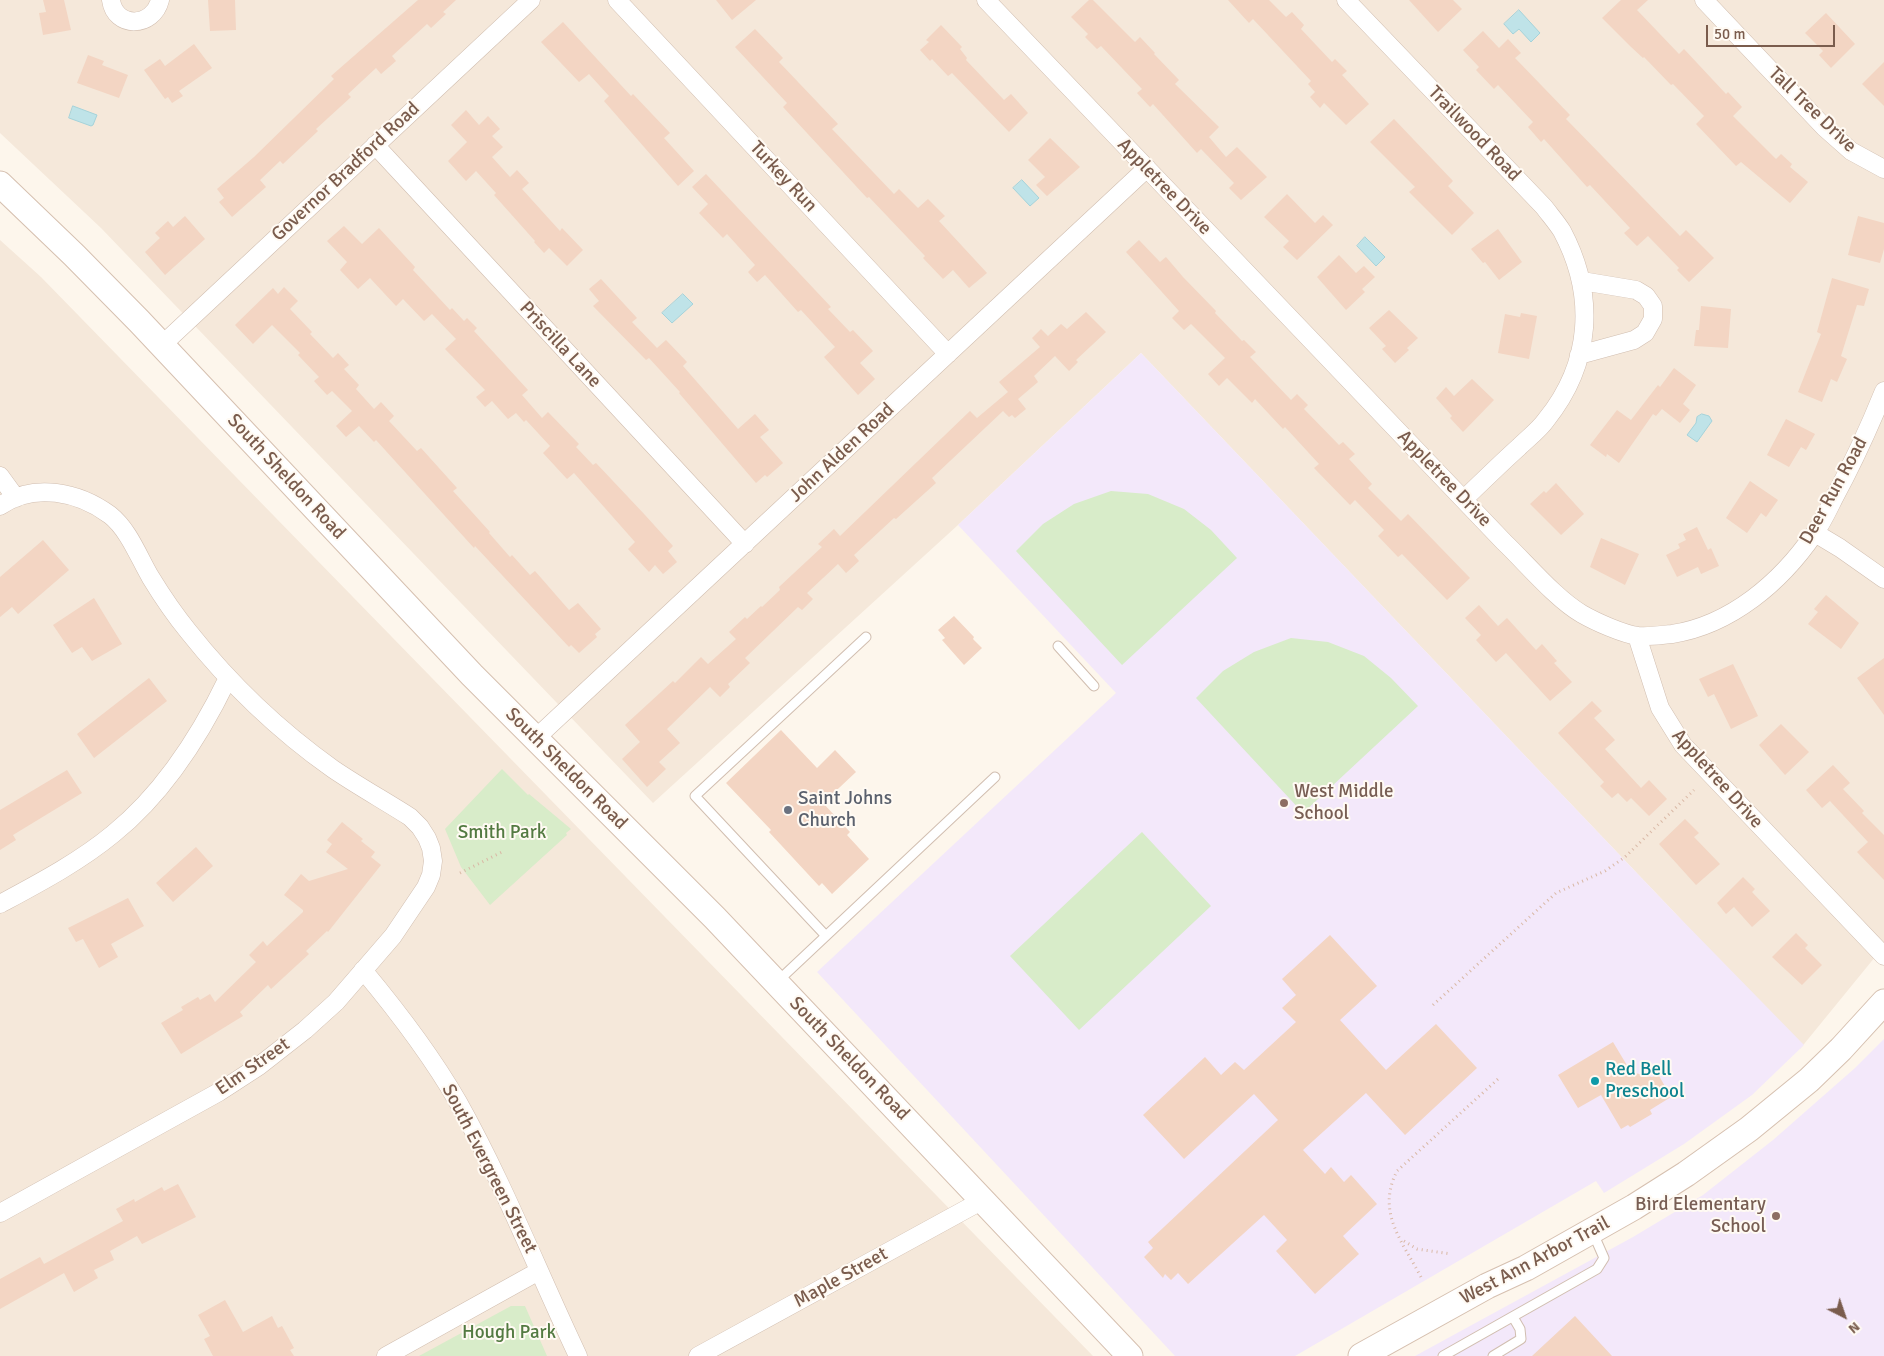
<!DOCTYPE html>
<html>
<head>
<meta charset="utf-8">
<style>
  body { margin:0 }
  #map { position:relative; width:1884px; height:1356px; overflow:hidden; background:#fdf6ec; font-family:Signika,sans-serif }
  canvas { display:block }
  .north { position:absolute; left:1819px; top:1291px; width:50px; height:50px; -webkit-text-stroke:4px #fffaf3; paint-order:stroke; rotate:139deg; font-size:14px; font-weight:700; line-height:20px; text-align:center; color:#7a5c4d }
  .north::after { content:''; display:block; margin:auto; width:18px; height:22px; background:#7a5c4d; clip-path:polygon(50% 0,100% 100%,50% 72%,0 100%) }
  .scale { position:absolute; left:1706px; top:25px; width:129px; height:22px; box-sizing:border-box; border:2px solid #7a5c4d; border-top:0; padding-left:6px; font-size:15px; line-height:18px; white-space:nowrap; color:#7a5c4d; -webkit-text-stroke:4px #fffaf3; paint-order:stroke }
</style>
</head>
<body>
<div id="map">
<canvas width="1884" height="1356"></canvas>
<div class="north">N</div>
<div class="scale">50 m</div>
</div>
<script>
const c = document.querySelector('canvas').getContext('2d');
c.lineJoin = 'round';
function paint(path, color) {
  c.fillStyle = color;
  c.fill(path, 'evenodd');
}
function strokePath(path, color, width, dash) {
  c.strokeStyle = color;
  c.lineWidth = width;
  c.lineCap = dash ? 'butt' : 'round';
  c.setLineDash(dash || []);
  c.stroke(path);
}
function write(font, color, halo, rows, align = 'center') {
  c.font = font + ' Signika,sans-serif';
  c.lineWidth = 4;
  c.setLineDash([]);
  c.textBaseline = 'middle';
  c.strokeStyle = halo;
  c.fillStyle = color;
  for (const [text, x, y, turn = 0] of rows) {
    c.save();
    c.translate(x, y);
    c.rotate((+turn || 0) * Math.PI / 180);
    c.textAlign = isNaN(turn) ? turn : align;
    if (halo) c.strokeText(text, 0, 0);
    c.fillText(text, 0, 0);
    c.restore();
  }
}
const residential = new Path2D(`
  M 0,0 L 1884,0 L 1884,946 L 1800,1049 L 1675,913 L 1141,353 L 958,525 L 653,803 L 101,228 L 0,133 Z
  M 0,240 L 41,277 L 1093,1356 L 0,1356 Z`);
const education = new Path2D(`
  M 1141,353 L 1675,913 L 1804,1045 L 1752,1095 L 1684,1144 L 1604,1193 L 1596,1181 L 1295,1356 L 1175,1356 L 817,972 L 1116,693 L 958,525 Z
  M 1884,1039 L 1884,1356 L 1415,1356 L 1633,1237 L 1703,1195 L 1773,1140 L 1855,1068 Z`);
const green = new Path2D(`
  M 1111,491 L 1148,494 L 1184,509 L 1211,530 L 1237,558 L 1122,665 L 1016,551 L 1043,524 L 1074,504 Z
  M 1291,638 L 1328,642 L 1364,656 L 1391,678 L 1418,706 L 1303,813 L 1196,698 L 1223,671 L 1254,652 Z
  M 502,769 L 528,795 L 529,794 L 571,829 L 566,833 L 567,835 L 490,905 L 461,867 L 445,829 Z
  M 1142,832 L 1211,906 L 1079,1030 L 1010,956 Z
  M 511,1306 L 525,1306 L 547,1356 L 419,1356 Z`);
const water = new Path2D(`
  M 1519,10 L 1540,33 L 1531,42 L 1519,29 L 1513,34 L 1504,24 Z
  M 73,106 L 97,115 L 93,125 L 91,126 L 69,118 Z
  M 1022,180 L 1039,198 L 1030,206 L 1013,188 Z
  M 1365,237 L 1385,257 L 1376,266 L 1357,246 Z
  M 683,294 L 693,304 L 672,323 L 662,313 Z
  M 1702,414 L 1709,416 L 1712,421 L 1697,442 L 1687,435 L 1696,423 L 1697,417 Z`);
const building = new Path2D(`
  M 43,0 L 64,0 L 71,30 L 43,35 L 39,13 L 46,12 Z
  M 208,0 L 235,0 L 236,30 L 210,31 Z
  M 418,0 L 456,0 L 443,12 L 446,14 L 431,28 L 427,24 L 392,56 L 396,61 L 381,74 L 376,68 L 348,94 L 351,97 L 316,129 L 318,131 L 283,164 L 280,161 L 260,180 L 266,187 L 232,217 L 219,202 L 224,198 L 217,189 L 254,157 L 334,79 L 331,76 Z
  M 716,0 L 756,0 L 732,20 Z
  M 1089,0 L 1093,0 L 1135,42 L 1140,37 L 1155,53 L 1154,54 L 1179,80 L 1175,84 L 1219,127 L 1209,137 L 1226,157 L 1237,147 L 1267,177 L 1241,200 L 1229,188 L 1234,183 L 1201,149 L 1197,153 L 1153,104 L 1150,107 L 1137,93 L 1142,89 L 1101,46 L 1097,49 L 1085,37 L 1088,34 L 1071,17 Z
  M 1228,0 L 1269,0 L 1286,17 L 1292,12 L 1304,25 L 1301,29 L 1332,62 L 1335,59 L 1347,71 L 1342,75 L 1369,104 L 1346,125 L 1324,103 L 1320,108 L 1310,97 L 1315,92 L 1308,84 L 1311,81 L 1253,19 L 1249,23 Z
  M 1409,0 L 1453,0 L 1462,9 L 1438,32 Z
  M 1621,0 L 1648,0 L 1637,10 L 1679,54 L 1684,49 L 1726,94 L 1728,92 L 1742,107 L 1733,116 L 1776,159 L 1781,154 L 1792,164 L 1790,167 L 1808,182 L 1790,203 L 1741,162 L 1736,166 L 1696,124 L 1704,116 L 1673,84 L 1671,85 L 1644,57 L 1643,58 L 1630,46 L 1602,18 Z
  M 1826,13 L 1855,44 L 1831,68 L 1819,55 L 1823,51 L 1805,33 Z
  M 563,22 L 631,96 L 633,94 L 670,133 L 664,138 L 694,171 L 678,186 L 604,101 L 609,96 L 589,74 L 579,82 L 541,42 Z
  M 941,25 L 962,47 L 960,49 L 967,58 L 966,60 L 1004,100 L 1011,94 L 1028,113 L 1009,132 L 952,73 L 948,76 L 932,59 L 930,61 L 920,50 L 929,42 L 926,40 Z
  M 755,29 L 783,58 L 779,62 L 838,124 L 832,129 L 894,194 L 899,189 L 918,208 L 928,199 L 945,216 L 939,221 L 987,273 L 969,288 L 953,270 L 943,279 L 923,258 L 925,256 L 869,197 L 867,198 L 783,107 L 787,103 L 735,47 Z
  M 1483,31 L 1499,48 L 1508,39 L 1521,53 L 1515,58 L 1570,115 L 1566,119 L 1680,236 L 1686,230 L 1714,258 L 1689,282 L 1677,270 L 1679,268 L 1648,236 L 1637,246 L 1624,233 L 1630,228 L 1590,185 L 1587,187 L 1544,139 L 1541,142 L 1528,127 L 1533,122 L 1498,85 L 1494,89 L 1476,70 L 1479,67 L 1463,50 Z
  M 194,44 L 212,68 L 179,91 L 183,96 L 172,103 L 168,97 L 165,99 L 144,70 L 160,59 L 165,66 Z
  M 88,55 L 104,61 L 102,65 L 128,75 L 119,98 L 77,83 Z
  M 1884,62 L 1884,106 L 1862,84 Z
  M 466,110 L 479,125 L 488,116 L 500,129 L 492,136 L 503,147 L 492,157 L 510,177 L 517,170 L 529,183 L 522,189 L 560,231 L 562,228 L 583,250 L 567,266 L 549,248 L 544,253 L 534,242 L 535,241 L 494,195 L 496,193 L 476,171 L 466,181 L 448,161 L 467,142 L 451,125 Z
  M 1394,119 L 1453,181 L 1448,186 L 1474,213 L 1452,235 L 1409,192 L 1415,187 L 1370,142 Z
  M 1050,138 L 1080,167 L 1047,196 L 1036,185 L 1045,177 L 1028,160 Z
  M 706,174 L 831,307 L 828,309 L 850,332 L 853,330 L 873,351 L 860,363 L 875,379 L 858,395 L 824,357 L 835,347 L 801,310 L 798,312 L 765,275 L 757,282 L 748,272 L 755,265 L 727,234 L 723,238 L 699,213 L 708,204 L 692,187 Z
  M 1287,194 L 1315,223 L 1323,215 L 1333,225 L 1297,260 L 1283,247 L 1289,241 L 1264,217 Z
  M 185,216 L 205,239 L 165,275 L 145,252 L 160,238 L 155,233 L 168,221 L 173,227 Z
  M 1858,216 L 1884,223 L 1884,249 L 1880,263 L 1848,255 Z
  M 344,226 L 362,244 L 379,228 L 415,267 L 413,270 L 450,310 L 452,308 L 464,321 L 467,318 L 477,328 L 474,331 L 528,390 L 522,395 L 542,418 L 548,412 L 579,444 L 576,447 L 593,465 L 596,463 L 645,515 L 673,546 L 668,551 L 677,562 L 663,574 L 655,565 L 649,572 L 628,549 L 635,542 L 574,473 L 567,479 L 543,453 L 550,446 L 526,420 L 524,422 L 516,413 L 508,419 L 492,401 L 485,407 L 476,397 L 485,390 L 445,349 L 456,339 L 432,314 L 424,321 L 403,299 L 396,306 L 370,278 L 358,289 L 340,270 L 347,262 L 327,241 Z
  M 1498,229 L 1522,262 L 1499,280 L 1485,262 L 1483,263 L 1471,249 Z
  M 1139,240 L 1160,262 L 1166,257 L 1183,277 L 1216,311 L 1215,313 L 1242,341 L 1244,340 L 1256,352 L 1250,357 L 1291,400 L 1297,394 L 1308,405 L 1304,409 L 1339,445 L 1343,442 L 1355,454 L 1349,459 L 1372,484 L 1368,488 L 1401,521 L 1408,514 L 1470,578 L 1447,600 L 1402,554 L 1398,557 L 1378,536 L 1384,530 L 1355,500 L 1350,505 L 1314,468 L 1319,464 L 1285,427 L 1283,429 L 1255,399 L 1252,403 L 1227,378 L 1219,386 L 1208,374 L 1225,358 L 1191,324 L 1184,330 L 1172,318 L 1179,311 L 1126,252 Z
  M 1339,255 L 1356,273 L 1364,266 L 1375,277 L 1362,289 L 1365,292 L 1346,310 L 1317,277 Z
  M 1832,278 L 1869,289 L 1864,306 L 1857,305 L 1841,356 L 1847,359 L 1837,382 L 1831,379 L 1822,402 L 1798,392 L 1821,334 L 1817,332 Z
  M 601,279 L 637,318 L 632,322 L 657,348 L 666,340 L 687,362 L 683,366 L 738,429 L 755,414 L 769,430 L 760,437 L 783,463 L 767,477 L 765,475 L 756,483 L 679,393 L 680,392 L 649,358 L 646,360 L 593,306 L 599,301 L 589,289 Z
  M 284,287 L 298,301 L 290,309 L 312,332 L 310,334 L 333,358 L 338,353 L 349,365 L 344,369 L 359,385 L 356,389 L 374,409 L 381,402 L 394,416 L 389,421 L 417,451 L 421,448 L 457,488 L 453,491 L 490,532 L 489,533 L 510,557 L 512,555 L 530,575 L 535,571 L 569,610 L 578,603 L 601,629 L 595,634 L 597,637 L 579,653 L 571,645 L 569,647 L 475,546 L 474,548 L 376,440 L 374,442 L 359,426 L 346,437 L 336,426 L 352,411 L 332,391 L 327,395 L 314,381 L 319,377 L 298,355 L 300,353 L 272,325 L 253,344 L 235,325 L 273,288 L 278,294 Z
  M 1701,306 L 1731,309 L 1728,348 L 1694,346 L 1696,330 L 1699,330 Z
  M 1389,310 L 1418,338 L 1407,348 L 1409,350 L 1395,363 L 1382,349 L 1386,346 L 1369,328 Z
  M 1086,312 L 1106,332 L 1076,360 L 1078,362 L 1069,371 L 1055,356 L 1034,376 L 1038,382 L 1018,399 L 1026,409 L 1015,418 L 1012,415 L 1009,417 L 1003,411 L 932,478 L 936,483 L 896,519 L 894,518 L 854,555 L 859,561 L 846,573 L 838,564 L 807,593 L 813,599 L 802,610 L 798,607 L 745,658 L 750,663 L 728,684 L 730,687 L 720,697 L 710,687 L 667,729 L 680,743 L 659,762 L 666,769 L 647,787 L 622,759 L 640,742 L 625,725 L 673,681 L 675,683 L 701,657 L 708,664 L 736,639 L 729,632 L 745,617 L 747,619 L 761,606 L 762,607 L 780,590 L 779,587 L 822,547 L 818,544 L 834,529 L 840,536 L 970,411 L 977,418 L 1008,392 L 999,382 L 1040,347 L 1032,338 L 1041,329 L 1048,336 L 1061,324 L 1067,329 Z
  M 1521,313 L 1537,316 L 1529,359 L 1498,353 L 1505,314 L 1520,317 Z
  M 1674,368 L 1696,385 L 1683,404 L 1690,410 L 1680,423 L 1662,409 L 1656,416 L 1653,414 L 1619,463 L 1607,454 L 1606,457 L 1590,445 L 1617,410 L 1631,420 L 1658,385 L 1660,387 Z
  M 1472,379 L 1494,400 L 1463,432 L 1450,418 L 1452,416 L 1436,398 L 1446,387 L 1454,396 Z
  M 1786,419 L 1815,434 L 1806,450 L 1801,447 L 1789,467 L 1767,455 Z
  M 1750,481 L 1778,500 L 1766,517 L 1761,513 L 1747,533 L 1726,518 Z
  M 1556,483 L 1584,514 L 1561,535 L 1530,504 L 1544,491 L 1546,493 Z
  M 1697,527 L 1708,550 L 1711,548 L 1719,566 L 1701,574 L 1698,567 L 1677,577 L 1666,555 L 1680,548 L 1678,544 L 1686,540 L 1683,534 Z
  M 1601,538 L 1639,554 L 1625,585 L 1590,567 Z
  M 43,540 L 69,570 L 18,614 L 12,607 L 0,617 L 0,577 Z
  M 1826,595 L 1859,623 L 1841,649 L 1808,624 L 1818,612 L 1814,609 Z
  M 94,598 L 122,644 L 92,661 L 82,647 L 72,653 L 53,625 Z
  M 1479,605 L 1498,626 L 1507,618 L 1536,650 L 1542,644 L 1557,661 L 1554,663 L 1572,682 L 1550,701 L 1506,653 L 1496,662 L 1476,640 L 1481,635 L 1465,618 Z
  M 954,616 L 974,637 L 973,639 L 982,648 L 964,665 L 942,640 L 945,638 L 938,630 Z
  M 1884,658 L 1884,715 L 1857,678 Z
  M 1733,664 L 1758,716 L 1731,729 L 1714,694 L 1708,697 L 1699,679 Z
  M 149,678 L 167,701 L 94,758 L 77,734 Z
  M 1592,701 L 1602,711 L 1594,718 L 1615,740 L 1605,749 L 1641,788 L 1649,780 L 1667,799 L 1649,816 L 1631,798 L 1627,802 L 1618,793 L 1612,798 L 1600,786 L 1604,782 L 1558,733 Z
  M 1781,724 L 1809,752 L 1785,775 L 1759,745 Z
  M 781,730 L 817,768 L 835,750 L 856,772 L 823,803 L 850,832 L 847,835 L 869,859 L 832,894 L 822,883 L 819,886 L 769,832 L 771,830 L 726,783 Z
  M 1833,765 L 1850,783 L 1843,789 L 1864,811 L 1862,813 L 1884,835 L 1884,880 L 1857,852 L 1868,842 L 1830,801 L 1822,808 L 1806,790 Z
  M 67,770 L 82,793 L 13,835 L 16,840 L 0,850 L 0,810 Z
  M 1685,819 L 1699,833 L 1694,837 L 1720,864 L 1696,885 L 1659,844 Z
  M 342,822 L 363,839 L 361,841 L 375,852 L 371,857 L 381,865 L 328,932 L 327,931 L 306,951 L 309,954 L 271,989 L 268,985 L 240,1012 L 243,1016 L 181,1054 L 161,1023 L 183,1010 L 181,1007 L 198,997 L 200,1000 L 210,994 L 215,1002 L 256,962 L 249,955 L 263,941 L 267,946 L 303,912 L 303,910 L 284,895 L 301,874 L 309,881 L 348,869 L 326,852 L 332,844 L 327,840 Z
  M 196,847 L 213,866 L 173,902 L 156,883 Z
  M 1743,877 L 1755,889 L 1752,892 L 1770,911 L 1752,927 L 1734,907 L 1726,914 L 1717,903 Z
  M 128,898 L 144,926 L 111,944 L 118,957 L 99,968 L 83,939 L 76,942 L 68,928 Z
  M 1796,933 L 1808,945 L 1805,948 L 1822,965 L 1802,985 L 1772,957 Z
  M 1330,935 L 1377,986 L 1340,1020 L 1386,1070 L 1436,1024 L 1477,1068 L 1405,1135 L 1366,1093 L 1303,1150 L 1325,1174 L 1331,1167 L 1344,1182 L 1351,1175 L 1377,1204 L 1343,1236 L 1359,1254 L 1315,1294 L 1276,1251 L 1287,1240 L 1264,1215 L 1188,1284 L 1178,1273 L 1171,1280 L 1165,1274 L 1163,1278 L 1144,1257 L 1153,1248 L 1148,1242 L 1278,1120 L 1254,1094 L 1184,1159 L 1143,1115 L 1205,1057 L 1221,1075 L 1235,1062 L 1244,1070 L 1296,1022 L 1282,1008 L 1296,995 L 1282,979 Z
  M 1613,1042 L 1631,1072 L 1652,1077 L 1658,1074 L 1671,1097 L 1650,1110 L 1652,1114 L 1630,1127 L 1628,1125 L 1621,1129 L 1601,1095 L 1578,1108 L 1558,1075 Z
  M 178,1184 L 196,1217 L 142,1244 L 137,1236 L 110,1251 L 114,1260 L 94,1270 L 98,1278 L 74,1292 L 64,1273 L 0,1309 L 0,1279 L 40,1257 L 44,1264 L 123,1221 L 116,1209 L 134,1199 L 135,1202 L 162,1187 L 164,1191 Z
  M 225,1300 L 243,1332 L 272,1316 L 278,1328 L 282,1326 L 294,1348 L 290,1350 L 294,1356 L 213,1356 L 204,1339 L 210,1336 L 198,1315 Z
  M 1575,1316 L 1612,1356 L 1532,1356 Z`);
const path = new Path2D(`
  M 460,873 L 504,851
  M 1433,1005 L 1556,893 L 1605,871 L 1625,857 L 1694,790
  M 1404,1241 L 1417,1249 L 1451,1254
  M 1421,1277 C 1402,1241 1376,1212 1397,1171 L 1498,1079`);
const lane = new Path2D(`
  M 1058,646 L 1094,686
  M 826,936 L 695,796 L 866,637
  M 778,981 L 995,777
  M 1443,1356 L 1597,1269 L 1604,1258 L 1593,1233
  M 1493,1356 L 1521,1339 L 1520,1329 L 1513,1317`);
const street = new Path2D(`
  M 111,0 C 115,29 153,28 160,0
  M 617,0 L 948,354
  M 986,0 L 1504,542 C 1526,563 1556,599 1582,614 C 1596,622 1623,634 1638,636 C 1649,637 1661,635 1672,634 C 1731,625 1781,582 1814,534 C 1822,523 1828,510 1834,498 C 1853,463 1869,428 1884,391
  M 1346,0 L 1544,207 C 1550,215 1557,223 1562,231 C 1596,295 1592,363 1546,420 C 1539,430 1528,438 1519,447 C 1500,464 1482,482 1464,499
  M 1704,0 L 1825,128 L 1851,151 L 1884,169
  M 375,145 L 745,544
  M 162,345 L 531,0
  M 1579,355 L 1634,340 L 1645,333 L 1653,319 L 1653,306 L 1646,296 L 1636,290 L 1582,281
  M 0,476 L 16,498
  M 0,506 C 34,482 79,492 110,515 C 129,530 139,558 151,578 C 162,596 175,615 188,631 C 230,684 278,730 333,769 C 358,786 385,801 410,817 L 420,827 L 427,838 L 431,848 L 433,861 L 431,875 L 426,887 L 393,936 L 336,1002 L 305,1030 L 259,1066 L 219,1092 L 0,1213
  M 1815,533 L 1840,548 L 1884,579
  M 1637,636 L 1660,708 L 1683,745 L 1884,956
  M 536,738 L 1147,168
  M 0,904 C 39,883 79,862 113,834 C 164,793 200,736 228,678
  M 363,970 C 398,1012 431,1055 458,1102 C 504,1184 538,1272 578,1356
  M 386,1356 L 539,1271
  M 698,1356 L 983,1200`);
const secondary = new Path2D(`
  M 0,184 L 74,255 L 139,321 L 472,675 L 715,918 L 1130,1356
  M 1361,1356 L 1487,1286 L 1526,1268 L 1634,1207 L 1686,1174 L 1749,1129 L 1809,1080 L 1841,1049 L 1884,1002`);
const markers = [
  [1284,803,5,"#8d6e63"],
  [788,810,5,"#6b7280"],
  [1595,1081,5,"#0f9aa8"],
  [1776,1216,5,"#8d6e63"]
];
const streetNames = [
  ["Tall Tree Drive",1812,110,44],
  ["Trailwood Road",1474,134,46],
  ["Governor Bradford Road",346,172,-43],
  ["Turkey Run",783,177,47],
  ["Appletree Drive",1164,187,46],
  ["Priscilla Lane",560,345,47],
  ["John Alden Road",842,453,-43],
  ["South Sheldon Road",286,477,47],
  ["Appletree Drive",1444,479,46],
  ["Deer Run Road",1834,491,-61],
  ["South Sheldon Road",566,769,45],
  ["Appletree Drive",1717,779,48],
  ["South Sheldon Road",849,1059,46],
  ["Elm Street",253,1067,-35],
  ["South Evergreen Street",489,1169,63],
  ["West Ann Arbor Trail",1535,1261,-28],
  ["Maple Street",841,1278,-29]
];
const educationNames = [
  ["West Middle",1294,792],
  ["School",1294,814],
  ["Bird Elementary",1766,1205,"right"],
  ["School",1766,1227,"right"]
];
const worshipNames = [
  ["Saint Johns",798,799],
  ["Church",798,821]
];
const parkNames = [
  ["Smith Park",502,833],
  ["Hough Park",509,1333]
];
const cultureNames = [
  ["Red Bell",1605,1070],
  ["Preschool",1605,1092]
];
paint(residential, '#f5e8da');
paint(education, '#f3e8fa');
paint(green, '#d8ecc9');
paint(water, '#bfe3e8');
strokePath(water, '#a5d3da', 1);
paint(building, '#f3d5c3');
strokePath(lane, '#d1beb0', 11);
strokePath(street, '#d1beb0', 19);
strokePath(secondary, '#d6c0b0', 27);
strokePath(path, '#d9b8a5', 3, [1, 4]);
strokePath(lane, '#fff', 9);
strokePath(street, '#fff', 18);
strokePath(secondary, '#fff', 25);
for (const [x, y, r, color] of markers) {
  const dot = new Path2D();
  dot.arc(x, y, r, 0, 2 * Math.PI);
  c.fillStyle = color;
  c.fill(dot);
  strokePath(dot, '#fffaf3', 2);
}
write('19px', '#7a5c4d', '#fffaf3', streetNames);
write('19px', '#785e54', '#fffaf3', educationNames, 'left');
write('19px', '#5b616d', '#fffaf3', worshipNames, 'left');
write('19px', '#537a41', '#fffaf3', parkNames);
write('19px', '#0d838f', '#fffaf3', cultureNames, 'left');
</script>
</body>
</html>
